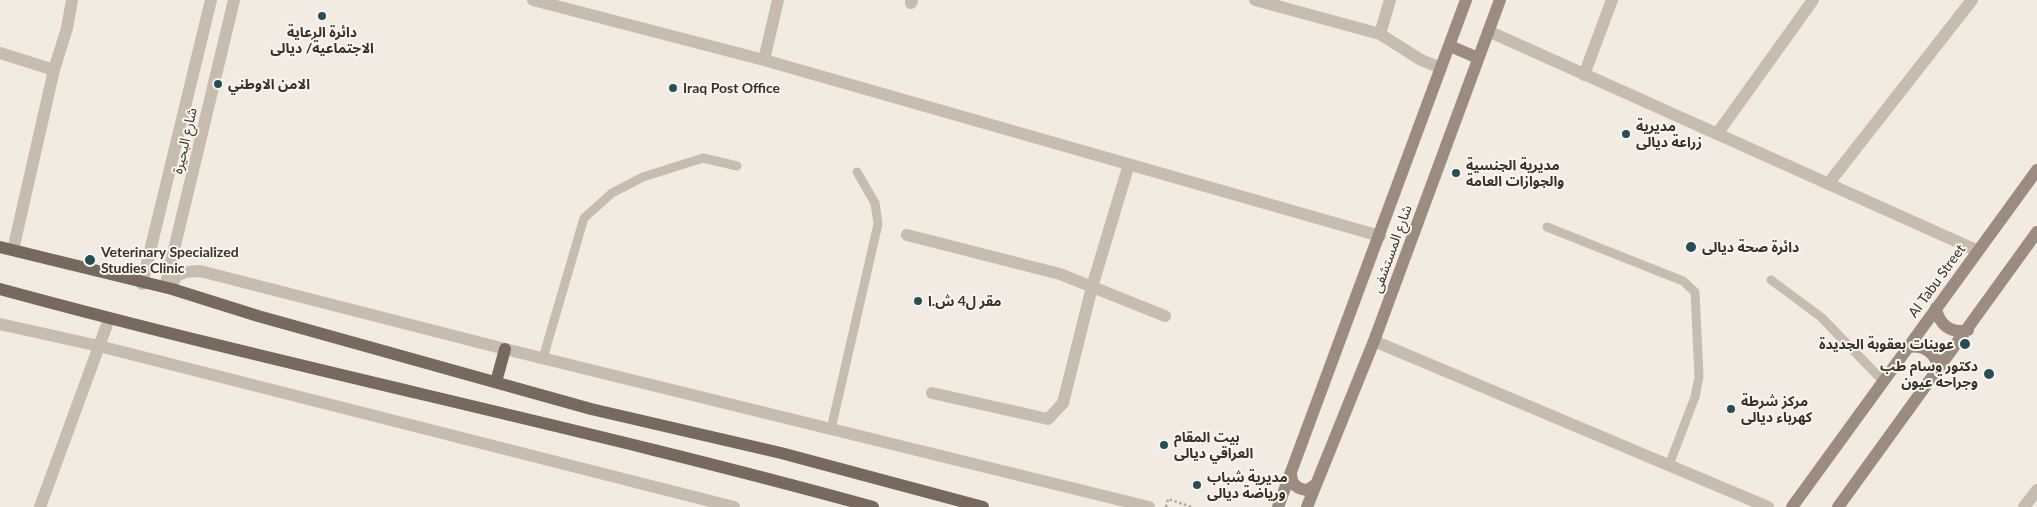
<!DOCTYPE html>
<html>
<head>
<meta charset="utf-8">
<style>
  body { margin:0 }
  canvas { display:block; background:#f1ebe1 }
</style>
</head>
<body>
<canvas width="2037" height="507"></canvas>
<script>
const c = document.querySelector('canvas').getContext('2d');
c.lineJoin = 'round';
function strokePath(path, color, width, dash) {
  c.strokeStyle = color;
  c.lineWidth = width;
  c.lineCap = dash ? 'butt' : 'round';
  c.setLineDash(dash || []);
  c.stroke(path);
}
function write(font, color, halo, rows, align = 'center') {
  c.font = font + ' Lato,"Noto Sans Arabic",sans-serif';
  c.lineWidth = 4;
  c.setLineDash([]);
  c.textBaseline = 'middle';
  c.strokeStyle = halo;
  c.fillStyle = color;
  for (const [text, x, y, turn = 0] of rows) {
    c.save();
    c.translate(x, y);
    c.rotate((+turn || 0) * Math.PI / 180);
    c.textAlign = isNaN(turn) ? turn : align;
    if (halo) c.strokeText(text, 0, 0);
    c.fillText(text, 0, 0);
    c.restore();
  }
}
const path = new Path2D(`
  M 1166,507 L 1168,499 L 1192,507`);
const lane = new Path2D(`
  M 1547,227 L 1683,281 L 1695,292 L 1699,377 L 1695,397 L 1669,465
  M 1771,280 L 1821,317 L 1883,381
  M 543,358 L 584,218 L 612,193 L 643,177 L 703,158 L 737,166
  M 831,429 L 878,224 L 875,203 L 857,172`);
const street = new Path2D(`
  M 533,0 L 764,60 L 1380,236
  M 1255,0 L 1380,34 L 1421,60 L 1441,68
  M 911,3 L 912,0
  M 1488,31 L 1978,251
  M 1380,34 L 1390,0
  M 0,53 L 54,70 L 67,28 L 72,0
  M 764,60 L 778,0
  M 1584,75 L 1612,0
  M 1717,134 L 1813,0
  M 1828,184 L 1972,0
  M 907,235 L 1060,274 L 1165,316
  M 13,250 L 54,70
  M 142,284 L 211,0
  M 165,287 L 234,0
  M 172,289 L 175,277 L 185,272 L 200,271 L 505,349 L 1149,507
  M 0,324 L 99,346 L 734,507
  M 1374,341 L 1768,507
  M 932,393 L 1048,419 L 1063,403 L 1092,287 L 1129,164
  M 40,507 L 109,319
  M 2024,507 L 2037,490`);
const secondary = new Path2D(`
  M 1450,46 L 1478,58
  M 1936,308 C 1939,325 1951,334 1968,330
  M 1908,347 C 1924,344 1936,353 1939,370
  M 1291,473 C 1291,484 1297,490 1308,490 L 1316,484
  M 1278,507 L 1466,0
  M 1307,507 L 1374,341 L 1500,0
  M 1792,507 L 2037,170
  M 1838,507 L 2037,232`);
const primary = new Path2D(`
  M 0,247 L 172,289 L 258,316 L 591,409 L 781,453 L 983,507
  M 0,289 C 289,368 584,427 873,507
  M 496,382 L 505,349`);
const markers = [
  [322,16,5,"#254e55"],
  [218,84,5,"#254e55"],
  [673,88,5,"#254e55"],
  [1626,134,5,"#254e55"],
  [1456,173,5,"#254e55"],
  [1691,247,6,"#254e55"],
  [90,260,6,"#254e55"],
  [918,301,5,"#254e55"],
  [1965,344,6,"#254e55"],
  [1989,374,6,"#254e55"],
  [1731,409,5,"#254e55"],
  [1164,445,5,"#254e55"],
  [1197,485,5,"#254e55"]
];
const poiNames = [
  ["دائرة الرعاية",322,32,"center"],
  ["الاجتماعية/ ديالى",322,48,"center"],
  ["الامن الاوطني",228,84],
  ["Iraq Post Office",683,88],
  ["مديرية",1636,126],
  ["زراعة ديالى",1636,142],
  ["مديرية الجنسية",1466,165],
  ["والجوازات العامة",1466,181],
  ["دائرة صحة ديالى",1702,247],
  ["Veterinary Specialized",101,252],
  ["Studies Clinic",101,268],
  ["مقر ل4 ش.ا",928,301],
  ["عوينات بعقوبة الجديدة",1954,344,"right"],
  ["دكتور وسام طب",1978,366,"right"],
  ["وجراحة عيون",1978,382,"right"],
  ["مركز شرطة",1741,401],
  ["كهرباء ديالى",1741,417],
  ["بيت المقام",1174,437],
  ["العراقي ديالى",1174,453],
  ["مديرية شباب",1207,477],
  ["ورياضة ديالى",1207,493]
];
const streetNames = [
  ["شارع البحيرة",185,141,-77],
  ["شارع المستشفى",1392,249,-70],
  ["Al Tabu Street",1937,281,-54]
];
strokePath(path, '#b4a698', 2.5, [2.5, 2.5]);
strokePath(lane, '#c8bcae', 9);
strokePath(street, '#c8bcae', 12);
strokePath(secondary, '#9c8c7f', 12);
strokePath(primary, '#78695e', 12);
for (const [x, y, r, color] of markers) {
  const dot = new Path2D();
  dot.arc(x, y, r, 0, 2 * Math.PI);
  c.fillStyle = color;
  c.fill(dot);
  strokePath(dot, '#f9f4ed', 2);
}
write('bold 14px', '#38302b', '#f9f4ed', poiNames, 'left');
write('14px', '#38302b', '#f9f4ed', streetNames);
</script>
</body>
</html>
